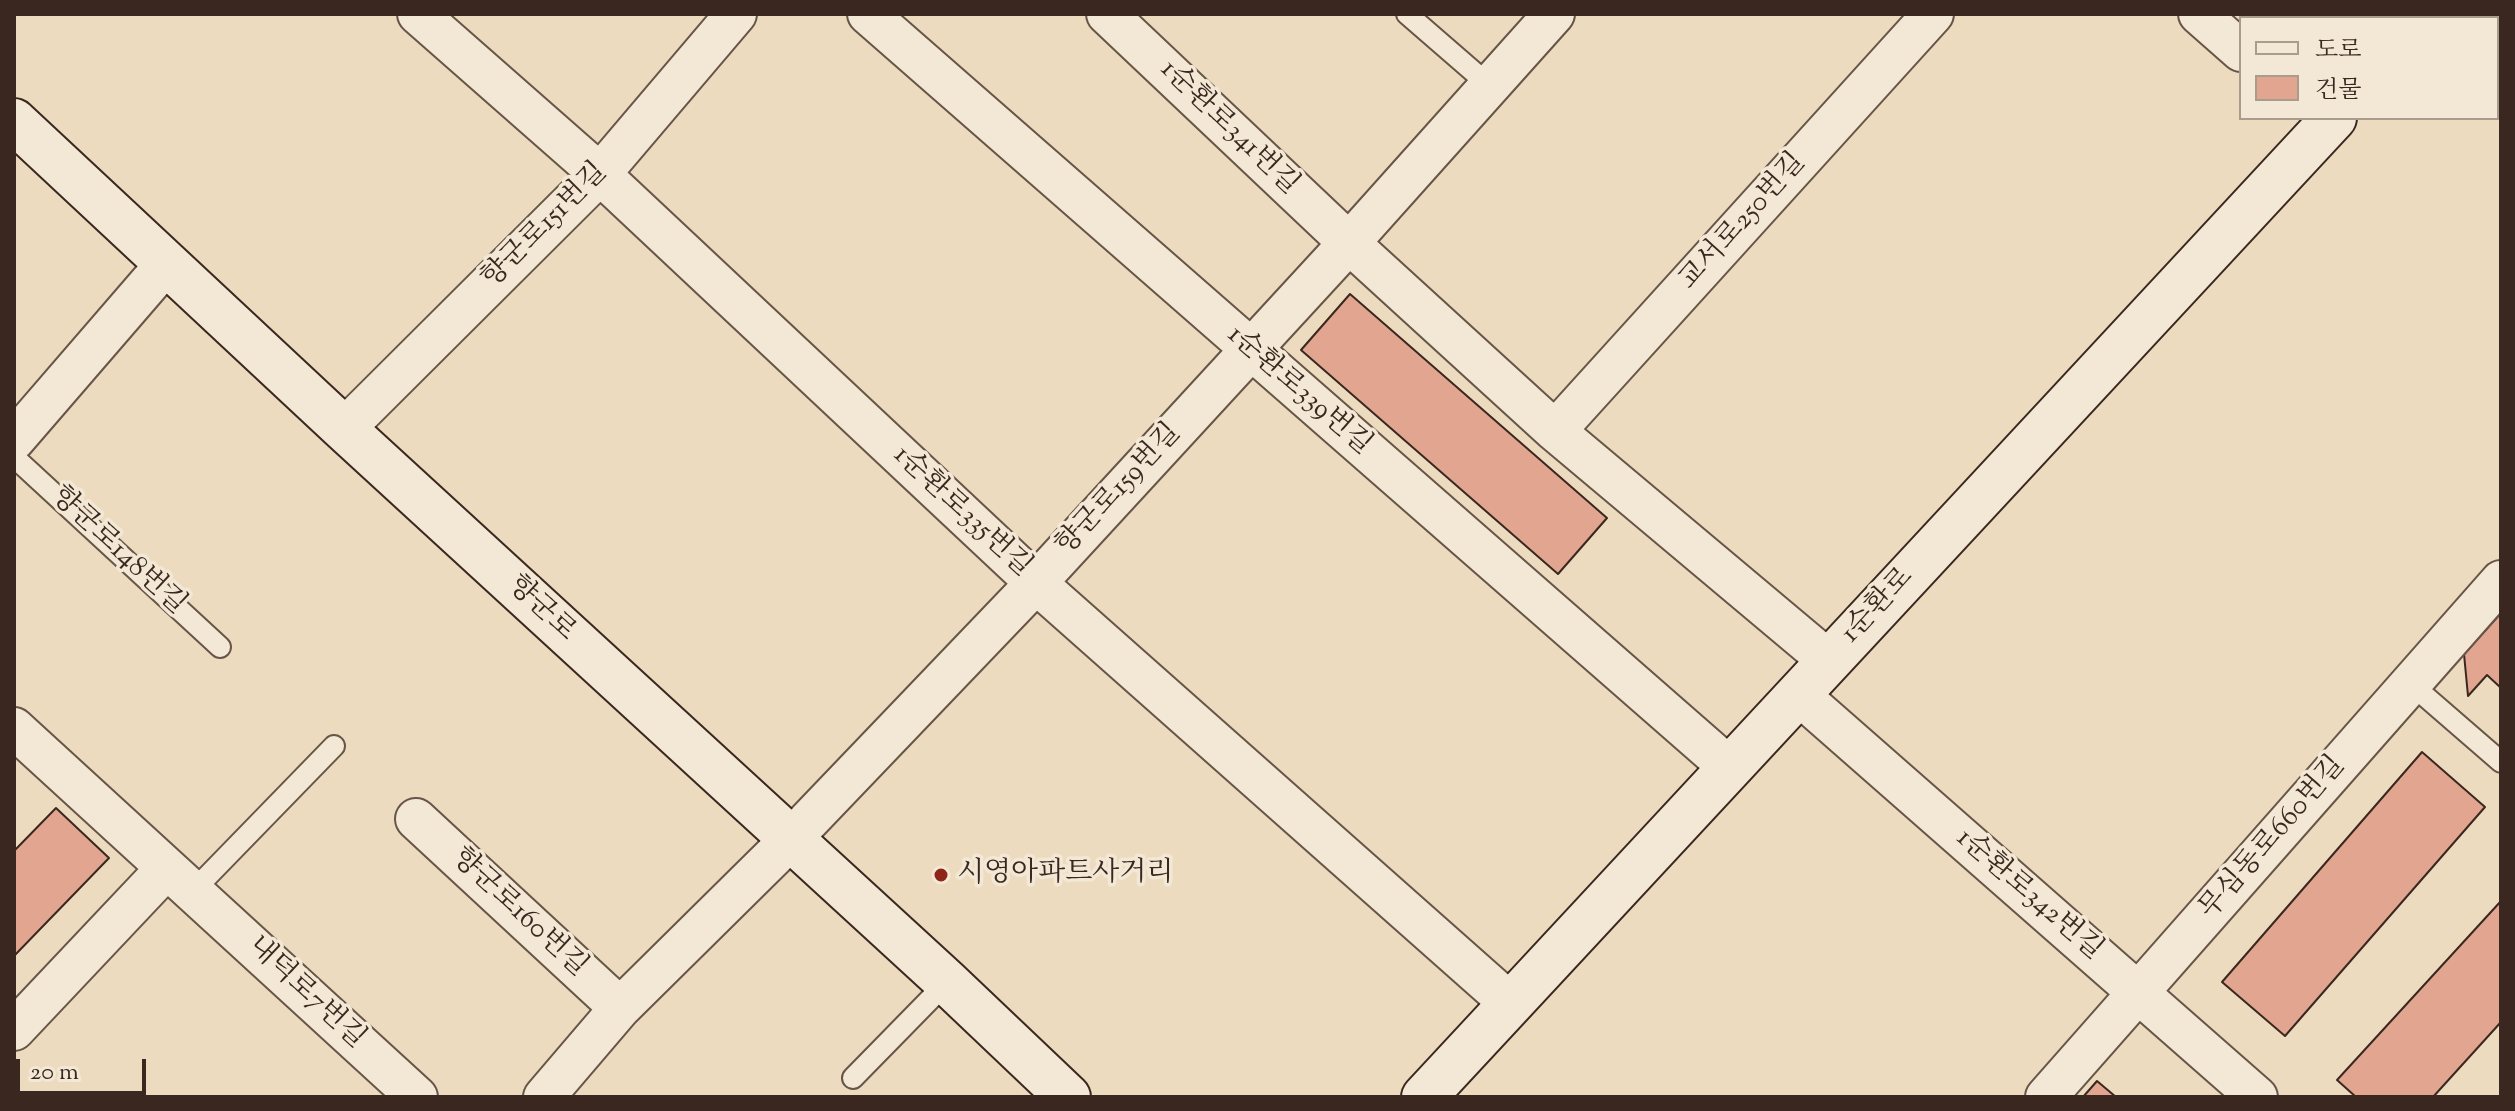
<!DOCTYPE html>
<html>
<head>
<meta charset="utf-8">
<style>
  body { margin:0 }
  #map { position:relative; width:2515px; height:1111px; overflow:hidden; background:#eddbbf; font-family:"Sorts Mill Goudy","Noto Serif KR",serif }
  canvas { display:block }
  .frame { position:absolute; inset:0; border:16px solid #3a2820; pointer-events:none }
  .legend { position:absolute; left:2239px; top:16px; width:260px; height:104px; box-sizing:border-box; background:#f3e8d5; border:2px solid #a99b8d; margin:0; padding:10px 14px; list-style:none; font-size:24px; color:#3a2820 }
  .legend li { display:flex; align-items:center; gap:16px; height:40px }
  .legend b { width:40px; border:2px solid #a99b8d }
  .scale { position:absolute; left:16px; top:1059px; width:130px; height:36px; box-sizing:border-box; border:4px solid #3a2820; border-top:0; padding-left:10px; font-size:24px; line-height:28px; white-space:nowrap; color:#3a2820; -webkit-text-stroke:6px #f3e8d5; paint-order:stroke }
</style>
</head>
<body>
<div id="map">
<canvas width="2515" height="1111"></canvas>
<div class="frame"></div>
<ul class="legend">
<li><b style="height:10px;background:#f3e8d5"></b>도로</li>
<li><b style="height:22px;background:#e2a590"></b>건물</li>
</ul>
<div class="scale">20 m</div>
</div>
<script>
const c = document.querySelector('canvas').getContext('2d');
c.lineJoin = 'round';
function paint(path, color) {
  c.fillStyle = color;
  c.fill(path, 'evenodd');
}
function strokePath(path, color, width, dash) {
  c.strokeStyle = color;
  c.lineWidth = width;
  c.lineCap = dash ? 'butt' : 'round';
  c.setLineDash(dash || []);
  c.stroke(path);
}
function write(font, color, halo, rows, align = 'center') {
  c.font = font + ' "Sorts Mill Goudy","Noto Serif KR",serif';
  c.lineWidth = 7;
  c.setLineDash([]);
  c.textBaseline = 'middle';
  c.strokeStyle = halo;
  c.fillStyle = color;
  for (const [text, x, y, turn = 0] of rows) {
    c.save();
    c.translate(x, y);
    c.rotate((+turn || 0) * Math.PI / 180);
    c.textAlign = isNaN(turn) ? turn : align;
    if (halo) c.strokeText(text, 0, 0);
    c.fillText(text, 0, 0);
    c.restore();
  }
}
const building = new Path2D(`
  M 1350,294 L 1607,518 L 1558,574 L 1301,350 Z
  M 2501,613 L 2501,688 L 2487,675 L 2468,696 L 2464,654 Z
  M 2422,752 L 2485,807 L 2285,1036 L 2222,982 Z
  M 56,808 L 109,858 L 14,956 L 14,851 Z
  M 2501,901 L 2501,1022 L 2433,1097 L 2356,1097 L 2337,1080 Z
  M 2097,1081 L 2116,1097 L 2083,1097 Z`);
const lane = new Path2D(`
  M 1407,14 L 1490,86
  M 14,457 L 220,647
  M 2411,684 L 2501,762
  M 193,891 L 334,746
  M 853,1078 L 947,982`);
const street = new Path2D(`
  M 418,14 L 600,174 L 1036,583 L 1511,1004
  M 868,14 L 1730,768
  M 1107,14 L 1349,243 L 1555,431 L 1829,661
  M 2199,14 L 2241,51
  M 344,429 L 600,174 L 736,14
  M 1555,431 L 1933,14
  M 14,440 L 166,264
  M 1798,694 L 2257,1097
  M 14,728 L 417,1097
  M 416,819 L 620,1008
  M 14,1030 L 166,869
  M 544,1097 L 620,1008 L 790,840 L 1036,583 L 1349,243 L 1554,14
  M 2046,1097 L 2501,581`);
const secondary = new Path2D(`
  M 2426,18 L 2429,14
  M 14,121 L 344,429 L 947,982 L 1068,1097
  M 1424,1097 L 2334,118`);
const markers = [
  [941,875,8,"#8f2418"]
];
const streetNames = [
  ["1순환로341번길",1228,129,44],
  ["교서로250번길",1744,223,-48],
  ["향군로151번길",546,227,-45],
  ["1순환로339번길",1298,392,41],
  ["향군로159번길",1120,491,-47],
  ["1순환로335번길",961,513,43],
  ["향군로148번길",117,552,43],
  ["1순환로",1879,607,-47],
  ["향군로",540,610,43],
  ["무심동로660번길",2274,839,-49],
  ["1순환로342번길",2028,896,41],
  ["향군로160번길",518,914,43],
  ["내덕로7번길",305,994,43]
];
const poiNames = [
  ["시영아파트사거리",957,875]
];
paint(building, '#e2a590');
strokePath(building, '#3a2820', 2);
strokePath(lane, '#675548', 24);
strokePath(street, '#675548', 44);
strokePath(secondary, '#3a2820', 48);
strokePath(lane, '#f3e8d5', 20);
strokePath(street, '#f3e8d5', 40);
strokePath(secondary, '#f3e8d5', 44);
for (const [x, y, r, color] of markers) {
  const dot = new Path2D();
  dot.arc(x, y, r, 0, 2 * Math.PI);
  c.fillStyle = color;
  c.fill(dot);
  strokePath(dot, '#f3e8d5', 3);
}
write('28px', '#3a2820', '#f3e8d5', streetNames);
write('28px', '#3a2820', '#f3e8d5', poiNames, 'left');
</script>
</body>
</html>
